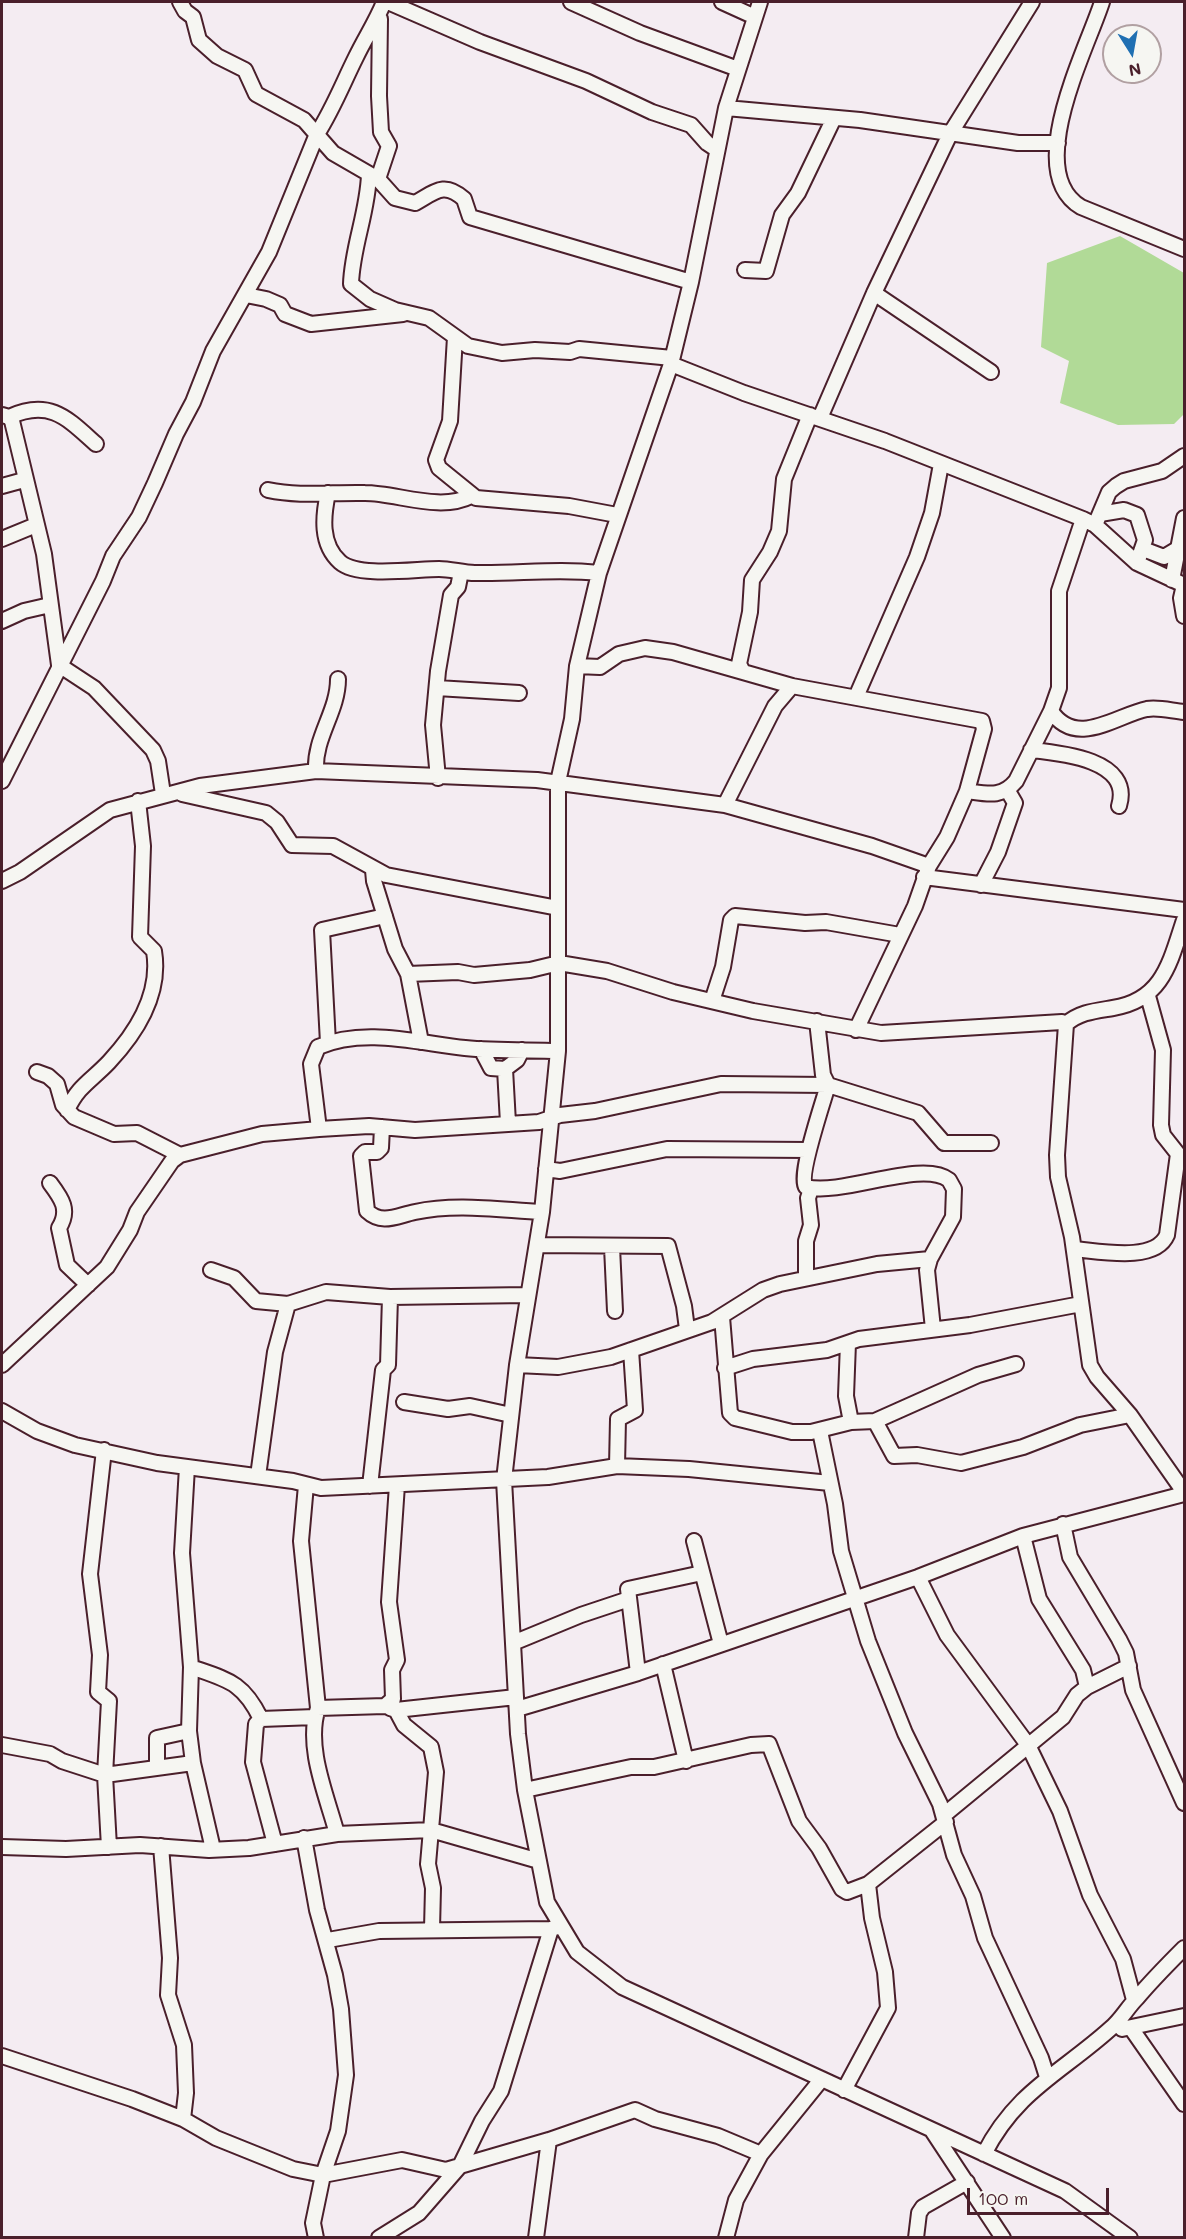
<!DOCTYPE html>
<html>
<head>
<meta charset="utf-8">
<style>
  body { margin:0 }
  #map { position:relative; width:1186px; height:2239px; overflow:hidden; background:#f4ecf2; font-family:Mali,sans-serif }
  canvas { display:block }
  .frame { position:absolute; inset:0; border:3px solid #4a1f2b; pointer-events:none }
  .north { position:absolute; left:1102px; top:24px; width:60px; height:60px; box-sizing:border-box; background:#f6f6f2; border:2px solid #b1a0a2; border-radius:50%; rotate:169deg; font-size:16px; font-weight:700; line-height:24px; text-align:center; color:#4a1f2b }
  .north::after { content:''; display:block; margin:auto; width:21px; height:27px; background:#1f6fb2; clip-path:polygon(50% 0,100% 100%,50% 72%,0 100%) }
  .scale { position:absolute; left:967px; top:2188px; width:142px; height:27px; box-sizing:border-box; border:3px solid #4a1f2b; border-top:0; padding-left:8px; font-size:18px; line-height:21px; white-space:nowrap; color:#4a1f2b; -webkit-text-stroke:4px #f6f6f2; paint-order:stroke }
</style>
</head>
<body>
<div id="map">
<canvas width="1186" height="2239"></canvas>
<div class="frame"></div>
<div class="north">N</div>
<div class="scale">100 m</div>
</div>
<script>
const c = document.querySelector('canvas').getContext('2d');
c.lineJoin = 'round';
function paint(path, color) {
  c.fillStyle = color;
  c.fill(path, 'evenodd');
}
function strokePath(path, color, width, dash) {
  c.strokeStyle = color;
  c.lineWidth = width;
  c.lineCap = dash ? 'butt' : 'round';
  c.setLineDash(dash || []);
  c.stroke(path);
}
const green = new Path2D(`
  M 1120,236 L 1184,273 L 1184,414 L 1174,424 L 1118,425 L 1060,403 L 1069,361 L 1041,347 L 1047,263 Z`);
const minor = new Path2D(`
  M 180,2 L 185,11 L 193,17 L 199,40 L 217,56 L 245,70 L 256,94 L 304,120 L 333,153 L 378,179 L 395,198 L 415,203 C 435,192 444,181 464,199 L 470,217 L 691,282
  M 388,2 L 480,42 L 586,81 L 652,112 L 691,125 L 707,143 L 716,149
  M 571,2 L 640,33 L 738,69
  M 722,2 L 755,17
  M 760,2 L 726,108 L 691,282 L 671,364 L 599,573 L 577,666 L 572,719 L 558,782 L 558,1051 L 542,1212 L 517,1365 L 504,1480 L 518,1734 L 525,1790 L 547,1902 L 577,1952 L 622,1987 L 1065,2191 L 1130,2238
  M 1102,2 C 1087,49 1022,172 1081,207 L 1184,249
  M 726,108 L 860,120 L 1018,143 L 1058,143
  M 369,174 C 368,212 352,247 351,284 L 370,299 L 395,310 L 429,318 L 468,346 L 502,353 L 535,350 L 570,352 L 579,349 L 672,358
  M 378,179 L 389,146 L 381,132 L 379,96 L 380,19
  M 745,270 L 766,271 L 782,215 L 798,193 L 834,118
  M 874,293 L 991,372
  M 246,295 L 266,299 L 280,305 L 285,314 L 311,324 L 403,314
  M 455,337 L 450,421 L 436,460 L 439,468 L 476,498 L 569,506 L 617,515
  M 671,364 L 744,393 L 885,441 L 1083,519 L 1095,525 L 1137,563 L 1184,585
  M 2,415 L 9,417 L 12,421 L 44,554 L 59,665
  M 9,417 C 50,398 68,419 96,444
  M 820,418 L 874,293 L 950,134 L 1032,2
  M 2,486 L 24,480
  M 268,490 C 300,497 333,492 365,493 C 397,493 440,512 471,496
  M 328,493 C 323,516 320,544 340,562 C 358,578 415,569 439,569 C 451,569 463,573 475,573 C 517,574 557,568 599,573
  M 1100,514 L 1124,510 L 1137,515 L 1145,540 L 1137,563
  M 1083,519 L 1059,591 L 1059,688 L 1051,711 C 1076,749 1117,715 1147,709 C 1159,707 1172,711 1184,712
  M 1095,525 L 1109,492 L 1116,486 L 1124,481 L 1162,471 L 1184,456
  M 2,539 L 36,525
  M 1143,549 L 1164,557 L 1179,548
  M 1172,580 L 1184,518
  M 1184,585 L 1181,598 L 1184,616
  M 2,621 L 24,611 L 50,605
  M 59,665 L 94,688 L 153,750 L 158,761 L 163,794
  M 577,666 L 600,667 L 619,654 L 645,648 L 673,652 L 743,672
  M 792,686 L 743,672 L 739,664 L 750,612 L 752,580 L 770,552 L 779,531 L 784,479 L 810,415
  M 437,688 L 519,693
  M 856,697 L 917,557 L 932,513 L 941,464
  M 1031,750 C 1062,753 1133,760 1119,806
  M 316,771 C 314,737 338,712 338,679
  M 438,778 L 433,725 L 438,671 L 451,595 L 458,587 L 461,572
  M 2,781 L 103,581 L 113,556 L 139,517 L 155,483 L 176,434 L 193,402 L 213,351 L 269,252 L 317,134 C 333,109 343,83 356,57 C 365,38 376,22 384,2
  M 967,791 C 988,794 1002,798 1016,781 L 1051,711
  M 182,794 L 266,813 L 277,822 L 292,845 L 333,846 L 386,875 L 558,908
  M 725,805 L 775,706 L 792,686 L 982,721 L 984,729 L 967,791 L 947,837 L 929,866 L 915,906 L 856,1030
  M 373,870 L 374,881 L 395,949 L 408,974 L 421,1042
  M 924,877 L 1184,910
  M 2,881 L 20,872 L 110,810 L 200,786 L 316,771 L 537,780 L 725,805 L 872,846 L 929,866
  M 981,885 L 998,852 L 1015,803 L 1008,791
  M 408,974 L 458,972 L 474,975 L 530,970 L 559,963 L 607,971 L 673,992 L 753,1011 L 881,1033 L 1062,1022 L 1066,1024 L 1057,1155 L 1058,1177 L 1072,1237 L 1090,1365 L 1097,1377 L 1130,1415 L 1184,1492
  M 712,1001 L 723,967 L 731,920 L 735,916 L 805,923 L 826,922 L 900,935
  M 817,1021 L 823,1075 L 828,1085 L 918,1113 L 944,1143 L 991,1143
  M 1066,1024 C 1080,1012 1095,1011 1113,1008 C 1163,1000 1170,962 1184,920
  M 328,1043 L 322,930 L 385,916
  M 481,1049 L 491,1068 L 505,1069 L 517,1060 L 522,1050
  M 505,1069 L 508,1123
  M 37,1072 L 48,1076 L 57,1084 L 63,1105 L 74,1117 L 114,1134 L 137,1133 L 180,1155
  M 67,1110 C 79,1085 91,1081 109,1062 C 137,1032 161,993 154,951 L 140,937 L 143,846 L 138,801
  M 382,1127 L 381,1148 L 377,1152 L 365,1152 L 361,1156 L 367,1211 C 382,1225 396,1216 415,1212 C 456,1203 500,1210 542,1212
  M 319,1129 L 311,1064 L 318,1047 C 364,1027 418,1043 465,1048 C 495,1051 527,1050 558,1051
  M 546,1169 L 560,1171 L 667,1149 L 809,1150
  M 50,1183 C 62,1199 70,1210 59,1228 L 67,1265 L 88,1285
  M 537,1245 L 668,1246 L 684,1306 L 687,1329
  M 612,1247 L 615,1311
  M 1074,1249 C 1099,1251 1155,1263 1167,1235 L 1178,1154 L 1163,1135 L 1161,1125 L 1163,1050 L 1148,996
  M 211,1270 L 234,1278 L 256,1301 L 288,1304
  M 806,1277 L 806,1241 L 811,1225 L 808,1198 L 811,1189
  M 722,1317 L 730,1413 L 735,1418 L 792,1432 L 811,1432 L 851,1422 L 875,1421 L 978,1375 L 1016,1364
  M 848,1343 L 846,1396 L 851,1422
  M 2,1365 L 107,1267 L 130,1230 L 137,1212 L 172,1161 L 180,1155 L 262,1134 L 319,1129 L 369,1126 L 415,1130 L 539,1122 L 560,1115 L 595,1111 L 721,1084 L 828,1085 C 823,1102 798,1176 806,1187 C 844,1196 922,1159 949,1180 L 954,1189 L 953,1217 L 930,1259 L 927,1270 L 933,1329
  M 517,1365 L 558,1367 L 611,1357 L 712,1322 L 763,1290 L 780,1284 L 877,1264 L 930,1259
  M 725,1368 L 753,1359 L 827,1350 L 859,1339 L 970,1325 L 1081,1304
  M 404,1402 L 448,1409 L 470,1406 L 511,1415
  M 2,1411 L 37,1431 L 75,1445 L 157,1463 L 293,1481 L 321,1488 L 548,1477 L 617,1466 L 689,1469 L 830,1483
  M 875,1421 L 894,1456 L 917,1455 L 961,1463 L 1023,1447 L 1080,1425 L 1130,1415
  M 820,1431 L 835,1504 L 841,1551 L 868,1641 L 905,1733 L 940,1804 L 954,1855 L 973,1896 L 985,1938 L 1041,2058 L 1047,2077
  M 104,1450 L 90,1574 L 100,1655 L 98,1692 L 109,1701 L 105,1775 L 109,1847
  M 617,1466 L 618,1419 L 635,1410 L 631,1350
  M 187,1467 L 182,1553 L 191,1667 L 189,1731 L 193,1763 L 213,1849
  M 258,1476 L 275,1352 L 288,1304 L 326,1292 L 390,1297 L 527,1295
  M 306,1485 L 301,1541 L 318,1708 C 305,1747 327,1796 337,1834
  M 370,1486 L 383,1370 L 388,1365 L 390,1297
  M 1063,1524 L 1070,1557 L 1119,1639 L 1126,1653 L 1133,1690 L 1184,1803
  M 1023,1536 L 1039,1599 L 1083,1670 L 1087,1687
  M 694,1541 L 721,1644
  M 918,1577 L 947,1635 L 1028,1745 L 1060,1811 L 1090,1895 L 1123,1959 L 1134,2000
  M 513,1643 L 581,1615 L 629,1599
  M 663,1664 L 686,1761
  M 191,1667 C 228,1680 243,1682 261,1719
  M 638,1673 L 628,1589 L 702,1573
  M 318,1708 L 385,1706 L 393,1699 L 392,1670 L 397,1660 L 389,1602 L 397,1485
  M 390,1708 L 396,1710 L 516,1697
  M 517,1709 L 638,1673 L 918,1577 L 1023,1536 L 1184,1494
  M 396,1710 L 404,1725 L 431,1747 L 436,1772 L 428,1864 L 433,1888 L 432,1929
  M 2,1745 L 50,1754 L 62,1761 L 105,1775 L 193,1763
  M 157,1767 L 157,1738 L 189,1731
  M 525,1790 L 603,1773 L 631,1767 L 654,1767 L 751,1745 L 769,1744 L 799,1821 L 819,1848 L 842,1889 L 847,1892 L 868,1884 L 946,1822
  M 944,1815 L 1063,1717 L 1077,1695 L 1087,1687 L 1129,1666
  M 304,1838 L 317,1910 L 335,1975 L 341,2009 L 346,2075 L 338,2131 L 323,2175 L 313,2223 L 316,2238
  M 275,1844 L 253,1762 L 256,1724 L 261,1719 L 315,1717
  M 161,1846 L 170,1958 L 168,1995 L 184,2045 L 186,2093 L 183,2119
  M 2,1847 L 66,1849 L 140,1845 L 209,1850 L 249,1848 L 337,1834 L 431,1830 L 539,1861
  M 328,1940 L 379,1931 L 551,1929 L 557,1927
  M 1131,2028 L 1184,2104
  M 1122,2029 L 1184,2016
  M 2,2056 L 132,2099 L 183,2119 L 216,2138 L 293,2169 L 323,2175 L 402,2160 L 446,2170 L 549,2140 L 635,2110 L 655,2119 L 718,2136 L 761,2154
  M 844,2090 L 888,2008 L 885,1972 L 872,1918 L 868,1884
  M 933,2132 L 1003,2238
  M 984,2154 C 1016,2091 1061,2073 1110,2029 C 1121,2020 1127,2008 1137,1998 C 1152,1980 1168,1964 1184,1948
  M 379,2238 L 419,2213 L 460,2166 L 482,2121 L 501,2091 L 551,1929
  M 536,2238 L 549,2140
  M 726,2238 L 736,2200 L 761,2154 L 821,2080
  M 916,2238 L 919,2213 L 923,2207 L 967,2182`);
paint(green, '#b1da97');
strokePath(minor, '#4a1f2b', 18);
strokePath(minor, '#f6f6f2', 14);
</script>
</body>
</html>
